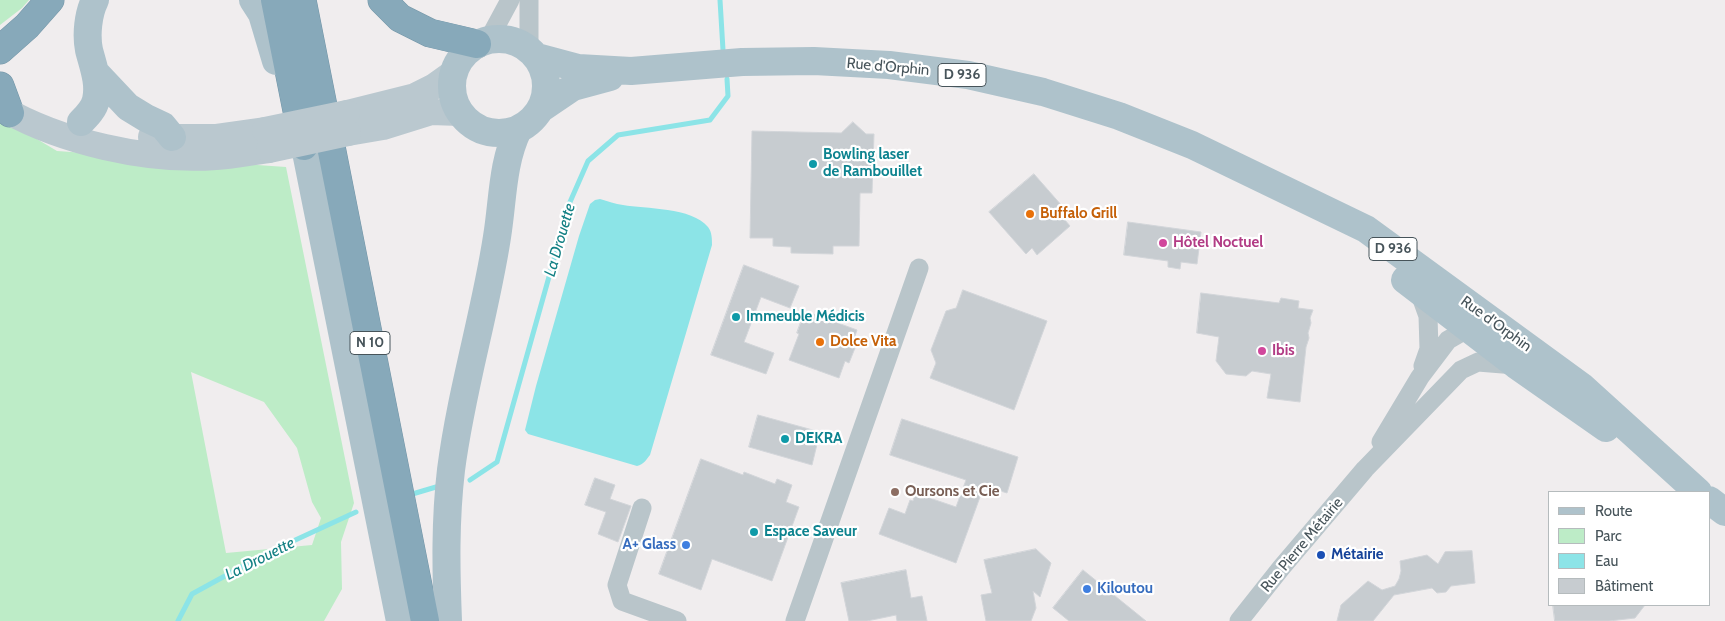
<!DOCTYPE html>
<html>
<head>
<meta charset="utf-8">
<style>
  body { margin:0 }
  #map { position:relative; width:1725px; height:621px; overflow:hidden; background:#f0edee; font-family:Cabin,sans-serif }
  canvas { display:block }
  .legend { position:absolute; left:1548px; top:491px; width:162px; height:115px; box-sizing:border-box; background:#fff; border:1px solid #b5bbbd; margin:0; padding:6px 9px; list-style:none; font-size:15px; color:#47545a }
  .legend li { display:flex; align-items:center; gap:10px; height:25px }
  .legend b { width:25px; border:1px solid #b5bbbd }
</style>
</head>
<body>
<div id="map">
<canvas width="1725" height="621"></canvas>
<ul class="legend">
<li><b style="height:6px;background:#aec2cb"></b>Route</li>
<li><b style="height:14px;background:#bdecc7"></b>Parc</li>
<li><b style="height:14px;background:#8ce4e7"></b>Eau</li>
<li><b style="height:14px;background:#c7ccd0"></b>Bâtiment</li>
</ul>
</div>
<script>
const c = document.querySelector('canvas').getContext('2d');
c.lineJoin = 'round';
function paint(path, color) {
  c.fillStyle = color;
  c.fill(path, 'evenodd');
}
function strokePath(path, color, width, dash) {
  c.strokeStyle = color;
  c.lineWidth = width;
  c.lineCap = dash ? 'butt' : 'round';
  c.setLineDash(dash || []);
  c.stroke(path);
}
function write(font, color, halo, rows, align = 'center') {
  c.font = font + ' Cabin,sans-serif';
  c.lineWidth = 4.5;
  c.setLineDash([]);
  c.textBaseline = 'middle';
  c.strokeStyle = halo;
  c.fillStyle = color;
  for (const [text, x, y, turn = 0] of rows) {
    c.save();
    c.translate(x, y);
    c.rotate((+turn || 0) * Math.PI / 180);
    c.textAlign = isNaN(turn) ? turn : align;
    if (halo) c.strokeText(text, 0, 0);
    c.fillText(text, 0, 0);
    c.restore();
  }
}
const green = new Path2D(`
  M 0,0 L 29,0 L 22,8 L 0,25 Z
  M 0,117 L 57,151 L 286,167 L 354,503 L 341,542 L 342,589 L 324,621 L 0,621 ZM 191,372 L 264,402 L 297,448 L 312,502 L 321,518 L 312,545 L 226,553 Z`);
const water = new Path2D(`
  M 600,199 C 608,201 615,204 623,205 C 645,209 692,207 708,227 C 712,232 712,239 712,245 L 650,455 C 646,460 644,464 637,466 L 528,434 L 525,430 L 536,386 L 579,236 L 590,204 L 595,200 Z`);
const stream = new Path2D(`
  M 720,0 L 723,50
  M 470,480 L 497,462 L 570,202 L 588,161 L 618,135 L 710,120 L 728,96 L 727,79
  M 409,495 L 436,487
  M 178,621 L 192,594 L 265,554 L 356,512`);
const building = new Path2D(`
  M 853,122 L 866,134 L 874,134 L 872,193 L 860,193 L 859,246 L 833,246 L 833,254 L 791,253 L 791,247 L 773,246 L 773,238 L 750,238 L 752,131 L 841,133 Z
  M 1034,174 L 1070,215 L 1065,220 L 1070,226 L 1037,255 L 1032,248 L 1026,254 L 989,212 Z
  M 1128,222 L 1201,232 L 1197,264 L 1181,262 L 1180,269 L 1168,267 L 1168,261 L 1124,255 Z
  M 744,265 L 799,286 L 790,308 L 761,297 L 744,342 L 774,353 L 766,374 L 711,355 Z
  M 963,290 L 1047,321 L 1014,410 L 930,378 L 936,363 L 931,350 L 946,311 L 956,308 Z
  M 1201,293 L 1279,303 L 1281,298 L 1299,301 L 1298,308 L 1313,310 L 1310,318 L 1311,323 L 1308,333 L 1309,338 L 1306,347 L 1300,402 L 1267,398 L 1271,374 L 1252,371 L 1246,376 L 1226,374 L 1216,361 L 1219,337 L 1197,333 Z
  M 805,311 L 857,330 L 851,347 L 855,348 L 849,363 L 845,361 L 839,378 L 789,360 L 799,334 L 797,333 Z
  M 758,415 L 820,432 L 812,465 L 749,447 Z
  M 902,419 L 1018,457 L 1007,493 L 984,486 L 956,563 L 879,534 L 889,508 L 905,514 L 910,500 L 913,501 L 915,493 L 956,507 L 966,480 L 890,455 Z
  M 701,459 L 743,475 L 744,472 L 775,484 L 777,479 L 792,485 L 786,502 L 799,507 L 772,581 L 712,559 L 701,590 L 659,574 Z
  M 595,478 L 615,485 L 610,499 L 631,506 L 618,542 L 598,534 L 606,512 L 585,505 Z
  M 1036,549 L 1051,563 L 1040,597 L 1033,591 L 1036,608 L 1031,621 L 986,621 L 981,595 L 992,593 L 984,560 Z
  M 1472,551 L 1475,583 L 1451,586 L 1446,592 L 1437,593 L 1432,588 L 1394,595 L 1373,621 L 1337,621 L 1341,605 L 1368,581 L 1382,590 L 1395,586 L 1399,579 L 1401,571 L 1400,561 L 1427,555 L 1438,564 L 1445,552 Z
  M 906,570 L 911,598 L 922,596 L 927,621 L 897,621 L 896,615 L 867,621 L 849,621 L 841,583 Z
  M 1083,570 L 1146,621 L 1069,621 L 1053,608 Z
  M 1553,605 L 1645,605 L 1635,618 L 1609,621 L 1555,621 Z`);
const street = new Path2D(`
  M 529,0 L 529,49
  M 489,39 L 510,0
  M 1419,291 L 1428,316 L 1429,349 L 1423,366
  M 1381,442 L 1420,377 L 1448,340 L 1467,329 L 1478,329
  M 642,508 L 617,585 L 622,601 L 677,621
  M 795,621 L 919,268
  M 1239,621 L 1281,568 L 1365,469 L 1461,370 L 1478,362 L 1515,365`);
const secondary = new Path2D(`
  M 0,107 C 60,142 147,162 216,157 C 234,156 251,152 269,150
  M 347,113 L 415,96 L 433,87 L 454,72
  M 348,133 L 383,127 L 431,112 L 460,113
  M 151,137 L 215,137 L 265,130`);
const primary = new Path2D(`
  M 253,0 L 262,14 L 276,61
  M452 86a47 47 0 1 1 94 0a47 47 0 1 1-94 0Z
  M 537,57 L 578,68 L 631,71 L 742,62 L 814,61 L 889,65 L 968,75 L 1043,92 L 1119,116 L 1192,145 L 1366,229 L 1581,386 L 1698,492
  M 95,72 L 128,107 L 146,118 L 163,126 L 172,137
  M 542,108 L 573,87 L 610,77
  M 81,122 C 87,116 94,109 96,100 C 100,83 93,66 89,50 C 86,35 88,14 95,0
  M 290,128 L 291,136 L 306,152 L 400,621
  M 1405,280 L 1516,365 L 1606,428
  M 1709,500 L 1725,512
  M 448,621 C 446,570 445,521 451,470 C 461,391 485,315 497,237 C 503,200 502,163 518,130`);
const highway = new Path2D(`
  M 275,0 L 304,146
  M 302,0 L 425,621
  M 382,0 L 400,18 L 430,33 L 477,44
  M 0,50 L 27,26 L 50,0
  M 0,86 L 10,113`);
const secondaryBridge = new Path2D(`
  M 265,130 L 347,113
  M 269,150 L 348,133`);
const markers = [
  [813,164,5,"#0f9aa8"],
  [1030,214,5,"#e8710a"],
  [1163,243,5,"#d1479c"],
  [736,317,5,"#0f9aa8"],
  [820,342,5,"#e8710a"],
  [1262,351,5,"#d1479c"],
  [785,439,5,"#0f9aa8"],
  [895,492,5,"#8d6e63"],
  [754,532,5,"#0f9aa8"],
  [686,545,5,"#3f7fe0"],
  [1321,555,5,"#1a4fb4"],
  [1087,589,5,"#3f7fe0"]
];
const shields = [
  [962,75,48],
  [1393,249,48],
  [370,343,40]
];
const shieldNames = [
  ["D 936",962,75],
  ["D 936",1393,249],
  ["N 10",370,343]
];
const streetNames = [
  ["Rue d'Orphin",888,67,5],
  ["Rue d'Orphin",1496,324,36],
  ["Rue Pierre Métairie",1302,545,-50]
];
const cultureNames = [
  ["Bowling laser",823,155],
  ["de Rambouillet",823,172],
  ["Immeuble Médicis",746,317],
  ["DEKRA",795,439],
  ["Espace Saveur",764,532]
];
const foodNames = [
  ["Buffalo Grill",1040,214],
  ["Dolce Vita",830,342]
];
const hotelNames = [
  ["Hôtel Noctuel",1173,243],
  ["Ibis",1272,351]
];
const educationNames = [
  ["Oursons et Cie",905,492]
];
const shopNames = [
  ["A+ Glass",676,545],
  ["Kiloutou",1097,589,"left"]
];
const transitNames = [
  ["Métairie",1331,555]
];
const waterNames = [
  ["La Drouette",560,240,-74],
  ["La Drouette",260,559,-27]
];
paint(green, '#bdecc7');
paint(water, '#8ce4e7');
strokePath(stream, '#8ce4e7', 5);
paint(building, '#c7ccd0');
strokePath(building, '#d2d5d9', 1);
strokePath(highway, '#7294a6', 29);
strokePath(street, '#b9c5ca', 19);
strokePath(secondary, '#bac8cf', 26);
strokePath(primary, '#aec2cb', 28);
strokePath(highway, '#87a9ba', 28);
strokePath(secondaryBridge, '#bac8cf', 26);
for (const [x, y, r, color] of markers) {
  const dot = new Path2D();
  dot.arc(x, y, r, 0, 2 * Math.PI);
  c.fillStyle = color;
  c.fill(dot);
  strokePath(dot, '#fff', 2);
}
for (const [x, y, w] of shields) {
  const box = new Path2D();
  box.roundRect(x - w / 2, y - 11.5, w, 23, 4);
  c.fillStyle = '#fff';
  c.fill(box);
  strokePath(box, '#47545a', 1);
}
write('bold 14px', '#47545a', null, shieldNames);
write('15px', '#47545a', '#fff', streetNames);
write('bold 15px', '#0d838f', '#fff', cultureNames, 'left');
write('bold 15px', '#c56008', '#fff', foodNames, 'left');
write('bold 15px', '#b23c85', '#fff', hotelNames, 'left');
write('bold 15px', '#785e54', '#fff', educationNames, 'left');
write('bold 15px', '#366cbe', '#fff', shopNames, 'right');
write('bold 15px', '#164399', '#fff', transitNames, 'left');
write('italic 16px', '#138084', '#fff', waterNames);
</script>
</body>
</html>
